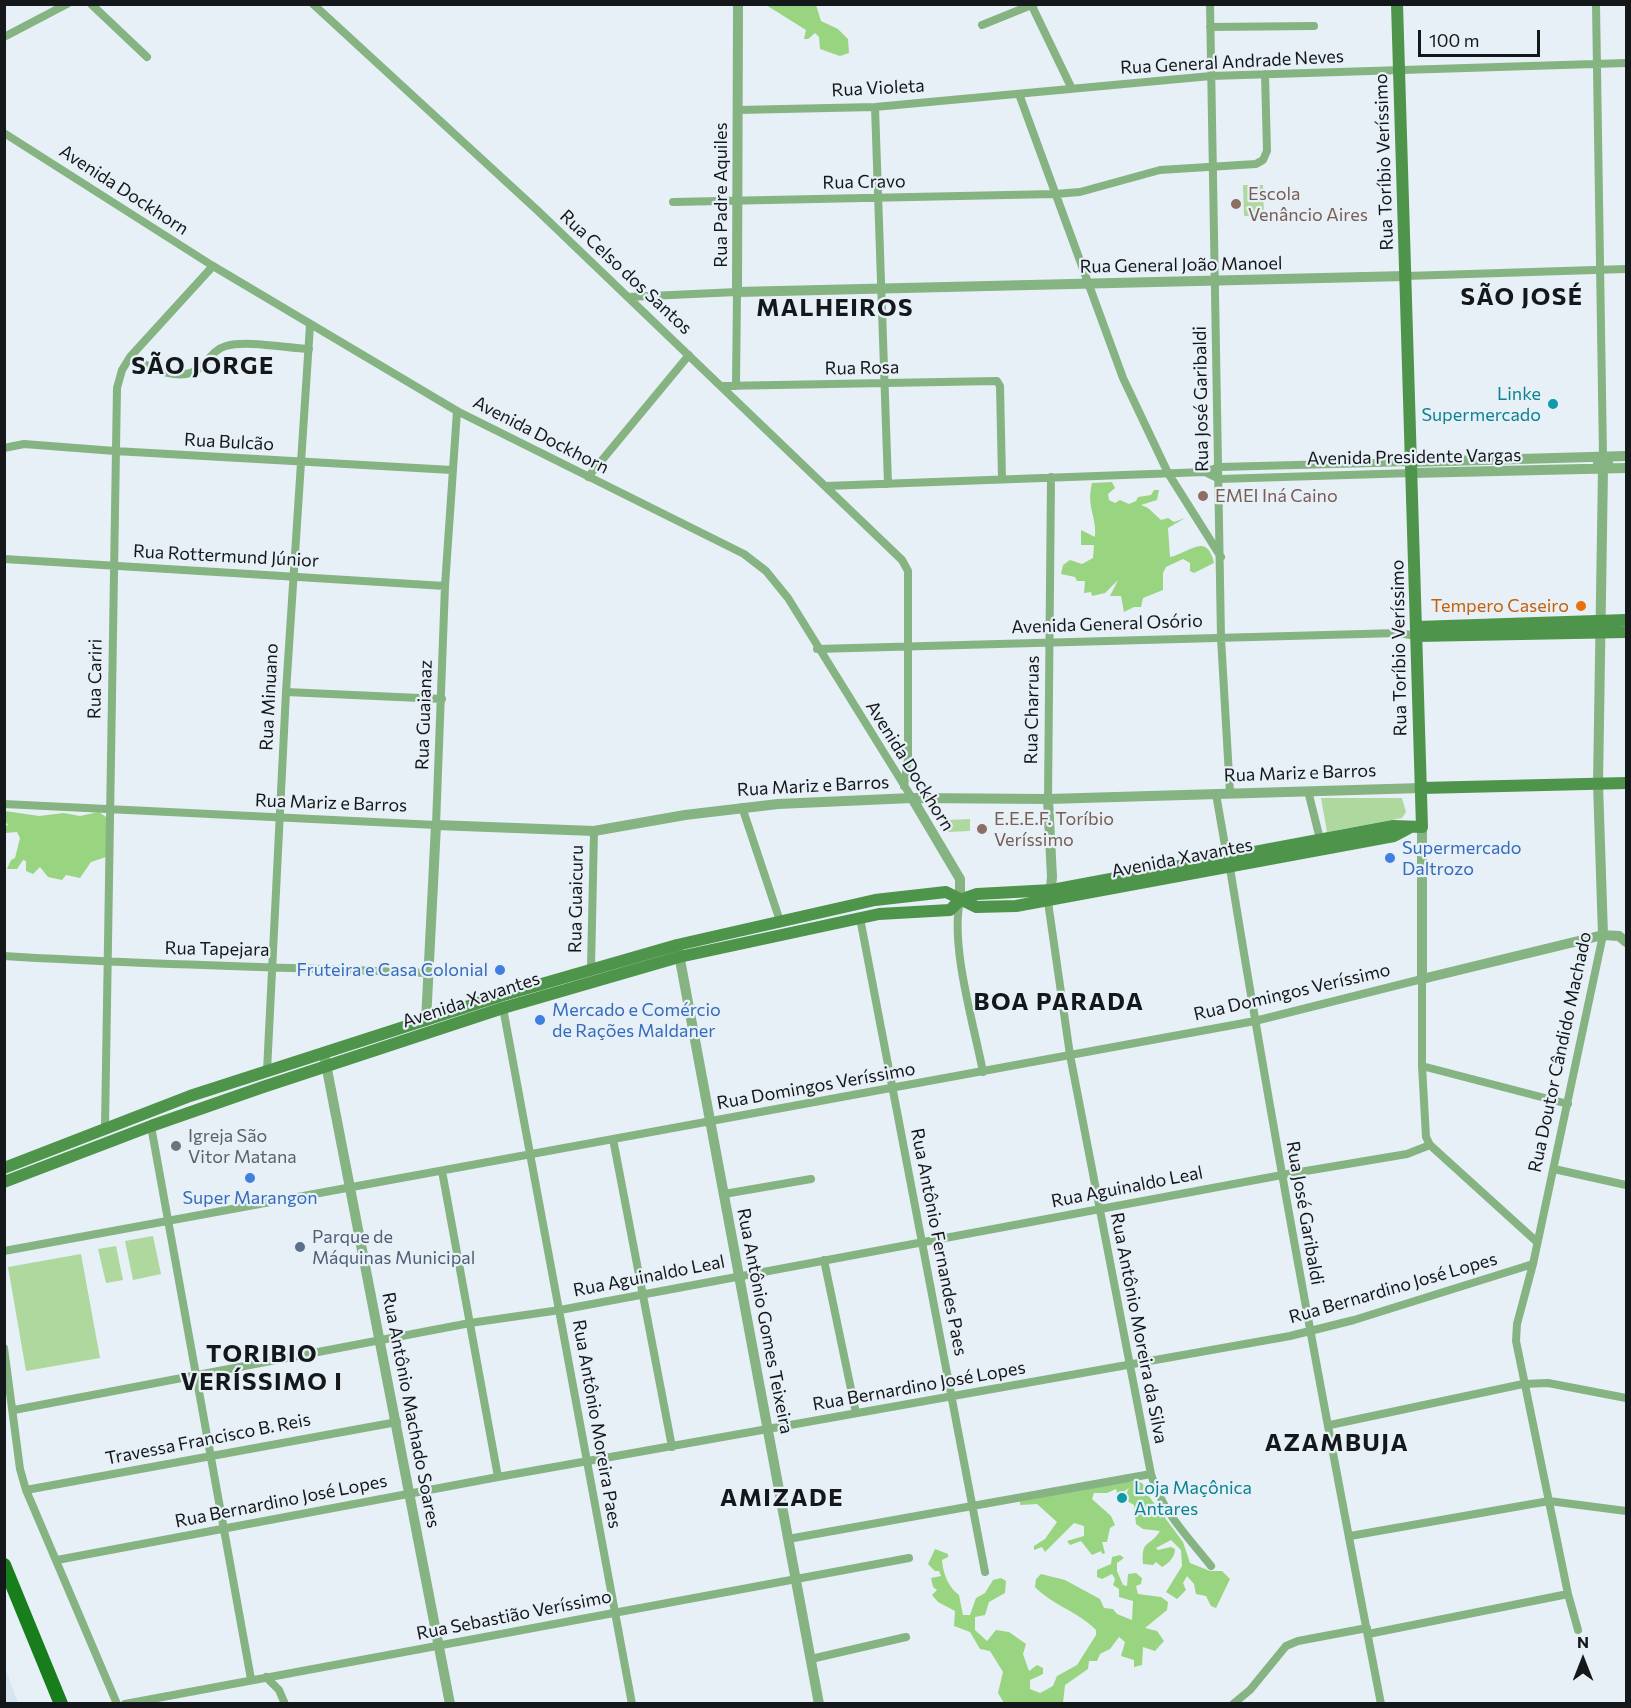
<!DOCTYPE html>
<html>
<head>
<meta charset="utf-8">
<style>
  body { margin:0 }
  #map { position:relative; width:1631px; height:1708px; overflow:hidden; background:#e7f0f7; font-family:Commissioner,sans-serif }
  canvas { display:block }
  .frame { position:absolute; inset:0; border:6px solid #15181b; pointer-events:none }
  .north { position:absolute; left:1553px; top:1630px; width:60px; height:60px; -webkit-text-stroke:4px #e7f0f7; paint-order:stroke; rotate:0deg; font-size:16px; font-weight:700; line-height:24px; text-align:center; color:#15181b }
  .north::after { content:''; display:block; margin:auto; width:21px; height:27px; background:#15181b; clip-path:polygon(50% 0,100% 100%,50% 72%,0 100%) }
  .scale { position:absolute; left:1418px; top:30px; width:122px; height:27px; box-sizing:border-box; border:3px solid #15181b; border-top:0; padding-left:8px; font-size:18px; line-height:21px; white-space:nowrap; color:#15181b; -webkit-text-stroke:4px #e7f0f7; paint-order:stroke }
</style>
</head>
<body>
<div id="map">
<canvas width="1631" height="1708"></canvas>
<div class="frame"></div>
<div class="north">N</div>
<div class="scale">100 m</div>
</div>
<script>
const c = document.querySelector('canvas').getContext('2d');
c.lineJoin = 'round';
function paint(path, color) {
  c.fillStyle = color;
  c.fill(path, 'evenodd');
}
function strokePath(path, color, width, dash) {
  c.strokeStyle = color;
  c.lineWidth = width;
  c.lineCap = dash ? 'butt' : 'round';
  c.setLineDash(dash || []);
  c.stroke(path);
}
function write(font, color, halo, rows, align = 'center') {
  c.font = font + ' Commissioner,sans-serif';
  c.lineWidth = 4.5;
  c.setLineDash([]);
  c.textBaseline = 'middle';
  c.strokeStyle = halo;
  c.fillStyle = color;
  for (const [text, x, y, turn = 0] of rows) {
    c.save();
    c.translate(x, y);
    c.rotate((+turn || 0) * Math.PI / 180);
    c.textAlign = isNaN(turn) ? turn : align;
    if (halo) c.strokeText(text, 0, 0);
    c.fillText(text, 0, 0);
    c.restore();
  }
}
const built = new Path2D(`
  M 5,1667 L 18,1703 L 5,1703 Z`);
const green = new Path2D(`
  M 1243,185 L 1263,185 L 1264,216 L 1244,216 Z
  M 1321,798 L 1402,798 L 1406,812 L 1402,818 L 1327,832 Z
  M 970,819 L 970,831 L 948,832 L 947,820 Z
  M 153,1236 L 161,1274 L 133,1280 L 125,1241 Z
  M 116,1246 L 123,1280 L 106,1283 L 98,1249 Z
  M 81,1254 L 100,1358 L 26,1371 L 8,1267 Z`);
const forest = new Path2D(`
  M 766,5 L 816,5 L 821,21 L 838,29 L 848,39 L 849,53 L 840,56 L 820,49 L 819,37 L 815,33 L 808,39 L 804,39 L 806,30 Z
  M 1112,482 L 1115,488 L 1108,494 L 1109,500 L 1115,503 L 1120,500 L 1129,504 L 1136,501 L 1138,497 L 1151,495 L 1154,490 L 1159,490 L 1157,500 L 1141,505 L 1148,508 L 1161,520 L 1168,518 L 1174,522 L 1185,518 L 1168,528 L 1170,557 C 1189,553 1207,531 1214,563 L 1194,573 L 1190,571 L 1190,563 L 1183,559 L 1166,567 L 1163,573 L 1163,590 L 1143,598 L 1141,607 L 1134,607 L 1124,612 L 1121,596 L 1110,596 L 1118,580 L 1105,593 L 1092,596 L 1091,592 L 1084,593 L 1085,581 L 1077,581 L 1075,577 L 1061,574 L 1063,565 L 1070,560 L 1082,564 L 1093,558 L 1094,545 L 1081,545 L 1081,530 L 1095,537 C 1097,516 1086,508 1092,483 Z
  M 5,811 L 39,816 L 64,813 L 80,816 L 99,812 L 106,817 L 106,857 L 91,862 L 80,878 L 66,875 L 62,880 L 48,877 L 40,867 L 33,874 L 26,871 L 26,861 L 23,860 L 17,869 L 7,869 L 11,860 L 15,858 L 20,838 L 17,832 L 5,833 L 5,826 L 8,825 L 5,821 Z
  M 1135,1479 L 1143,1484 L 1145,1491 L 1183,1542 L 1190,1563 L 1210,1571 L 1222,1571 L 1230,1579 L 1216,1608 L 1211,1606 L 1206,1596 L 1196,1594 L 1194,1584 L 1187,1576 L 1183,1583 L 1186,1590 L 1177,1599 L 1166,1592 L 1182,1566 L 1181,1550 L 1171,1540 L 1156,1548 L 1158,1550 L 1171,1547 L 1175,1549 C 1175,1557 1169,1563 1162,1567 L 1156,1562 L 1153,1565 L 1143,1564 C 1141,1539 1149,1548 1160,1531 L 1143,1529 L 1136,1524 L 1134,1505 L 1127,1501 L 1125,1496 L 1129,1488 L 1120,1494 L 1117,1493 L 1116,1489 L 1107,1493 L 1094,1493 L 1092,1499 L 1111,1516 L 1115,1525 L 1110,1528 L 1107,1542 L 1102,1542 L 1105,1553 L 1102,1554 L 1101,1551 L 1092,1555 L 1081,1541 L 1070,1545 L 1067,1541 L 1084,1536 L 1084,1526 L 1074,1523 L 1045,1552 L 1042,1547 L 1034,1550 L 1034,1546 L 1045,1539 L 1057,1522 L 1037,1504 L 1020,1505 L 1020,1501 L 1123,1481 L 1132,1482 Z
  M 935,1549 L 948,1554 L 948,1557 L 942,1560 C 943,1574 949,1588 959,1595 L 963,1615 L 970,1615 L 976,1598 L 985,1593 L 993,1580 L 1001,1578 L 1006,1581 L 1005,1593 L 989,1602 L 985,1615 L 975,1617 L 975,1630 L 987,1641 L 996,1630 L 1009,1632 L 1026,1644 L 1023,1654 L 1029,1671 L 1037,1665 L 1043,1668 L 1043,1674 L 1030,1680 L 1030,1689 L 1040,1693 L 1053,1686 L 1057,1676 L 1077,1665 L 1096,1635 L 1096,1630 C 1079,1612 1052,1605 1035,1587 L 1036,1579 L 1041,1574 L 1065,1580 L 1100,1599 L 1104,1608 L 1113,1609 L 1117,1614 L 1132,1620 L 1133,1601 L 1119,1597 L 1119,1589 L 1113,1585 L 1115,1579 L 1112,1574 L 1102,1579 L 1097,1577 L 1097,1570 L 1111,1564 L 1112,1557 L 1120,1555 L 1124,1558 L 1117,1563 L 1117,1571 L 1123,1585 L 1127,1586 L 1128,1574 L 1136,1573 L 1142,1578 L 1141,1584 L 1136,1586 L 1138,1594 L 1161,1597 L 1168,1602 L 1167,1610 L 1145,1628 L 1157,1631 L 1164,1641 L 1155,1651 L 1143,1647 L 1142,1665 L 1134,1667 L 1134,1660 L 1121,1656 L 1125,1642 L 1119,1637 L 1110,1649 L 1100,1654 L 1097,1661 L 1089,1661 L 1088,1669 L 1065,1685 L 1063,1703 L 1004,1703 L 998,1693 L 1003,1672 L 990,1651 L 980,1649 L 970,1632 L 954,1626 L 955,1611 L 938,1602 L 932,1595 L 937,1590 L 933,1587 L 931,1578 L 941,1576 L 939,1571 L 935,1571 L 928,1564 Z`);
const minor = new Path2D(`
  M 91,4 L 147,57
  M 313,4 L 537,210 L 902,560 L 908,571 L 908,759 L 904,786
  M 1031,4 L 1072,89
  M 1210,4 L 1221,638 L 1230,793
  M 1596,4 L 1603,457
  M 982,25 L 1034,4
  M 1210,27 L 1314,26
  M 4,37 L 67,4
  M 1019,94 L 1123,378 L 1168,473 L 1221,557
  M 875,107 L 888,484
  M 738,110 L 875,107 L 1211,76 L 1626,63
  M 4,133 L 213,266 L 457,411 L 744,554 L 766,571 L 788,598 L 912,798
  M 673,202 L 1055,194 L 1080,192 L 1160,170 L 1256,164 L 1263,160 L 1267,151 L 1265,74
  M 1406,276 L 1626,269
  M 628,297 L 737,292 L 736,386
  M 130,357 C 151,368 182,385 202,366 C 210,358 215,349 226,346 C 247,340 286,348 309,349
  M 721,386 L 997,381 L 1000,386 L 1002,479
  M 4,448 L 24,444 L 115,451 L 452,470
  M 1205,472 L 1219,479 L 1412,473
  M 588,477 L 689,355
  M 826,486 L 1205,472 L 1219,467 L 1412,462
  M 4,559 L 445,586
  M 817,649 L 1398,633 L 1417,636
  M 286,692 L 442,699
  M 1308,791 L 1320,839
  M 1216,794 L 1227,857
  M 1048,799 L 1051,477
  M 4,804 L 436,825 L 445,586 L 457,411
  M 742,807 L 780,921
  M 1230,868 C 1275,1147 1327,1426 1381,1704
  M 960,901 C 950,946 974,1025 983,1072
  M 1048,902 L 1070,1055 L 1151,1474 C 1161,1510 1188,1537 1211,1566
  M 860,918 L 985,1572
  M 4,956 C 146,965 287,967 428,973
  M 591,968 L 594,831
  M 503,1008 L 632,1704
  M 1422,1066 L 1568,1104
  M 267,1071 L 286,692 L 310,325
  M 151,1126 L 251,1679
  M 105,1127 L 117,388 L 122,370 L 130,357 L 213,266
  M 613,1139 L 672,1447
  M 1554,1169 L 1626,1185
  M 442,1171 L 498,1477
  M 724,1194 L 811,1179
  M 4,1251 L 1255,1021 L 1422,979 L 1422,1066 L 1426,1137 L 1430,1145 L 1537,1242
  M 824,1260 L 856,1413
  M 4,1348 L 20,1469 L 26,1490 L 117,1704
  M 14,1410 L 470,1323 L 560,1310 L 1282,1175 L 1407,1154 L 1430,1145
  M 1330,1425 L 1523,1384 L 1548,1383 L 1626,1398
  M 26,1490 L 397,1422
  M 1350,1536 L 1549,1501 L 1626,1511
  M 788,1539 L 1151,1474
  M 57,1560 L 498,1477 L 1290,1336 L 1354,1320 L 1533,1264
  M 1578,1630 L 1568,1594 L 1516,1341 L 1517,1324 L 1533,1264 L 1603,935
  M 1368,1634 L 1568,1594
  M 811,1659 L 906,1637
  M 266,1677 L 279,1690 L 285,1704
  M 125,1704 L 909,1558
  M 1233,1704 L 1250,1690 L 1286,1646 L 1298,1641 L 1367,1628`);
const tertiary = new Path2D(`
  M 738,4 L 737,292 L 1406,276
  M 1412,462 L 1626,456
  M 1603,469 L 1598,464 L 1603,457 L 1608,463 L 1603,469 L 1598,784 L 1603,935
  M 1412,473 L 1626,468
  M 912,798 L 960,879 L 960,900
  M 1048,799 L 1052,877 L 1050,897
  M 1422,827 L 1422,979 L 1603,935 L 1619,936 L 1626,942
  M 678,949 L 819,1704
  M 426,1021 L 436,825 L 594,831 L 685,815 L 778,804 L 912,798 L 1048,799 L 1422,788
  M 325,1059 L 450,1704`);
const secondary = new Path2D(`
  M 1417,627 L 1626,620
  M 1417,636 L 1626,632
  M 1422,788 L 1626,783
  M 4,1168 L 190,1096 L 500,996 L 677,945 L 875,900 L 946,892 L 976,907 L 1016,906 L 1394,836 L 1409,828
  M 4,1182 L 151,1126 L 263,1087 L 503,1008 L 679,957 L 879,914 L 950,910 L 960,900 L 977,894 L 1052,890 L 1393,826 L 1422,827 L 1397,4`);
const primary = new Path2D(`
  M 4,1565 L 61,1704`);
const markers = [
  [1236,204,6,"#8d6e63"],
  [1553,404,6,"#0f9aa8"],
  [1203,496,6,"#8d6e63"],
  [1581,606,6,"#e8710a"],
  [982,829,6,"#8d6e63"],
  [1390,858,6,"#3f7fe0"],
  [500,970,6,"#3f7fe0"],
  [540,1020,6,"#3f7fe0"],
  [176,1146,6,"#6b7280"],
  [250,1178,6,"#3f7fe0"],
  [300,1247,6,"#5c6f8a"],
  [1122,1498,6,"#0f9aa8"]
];
const streetNames = [
  ["Rua General Andrade Neves",1232,62,-3],
  ["Rua Violeta",878,88,-3],
  ["Rua Toríbio Veríssimo",1384,162,-92],
  ["Rua Cravo",864,182,-1],
  ["Avenida Dockhorn",124,190,33],
  ["Rua Padre Aquiles",721,195,-90],
  ["Rua General João Manoel",1181,265,-1],
  ["Rua Celso dos Santos",626,272,43],
  ["Rua Rosa",862,368,-1],
  ["Rua José Garibaldi",1201,399,-91],
  ["Avenida Dockhorn",541,435,27],
  ["Rua Bulcão",229,442,3],
  ["Avenida Presidente Vargas",1414,457,-1],
  ["Rua Rottermund Júnior",226,556,3],
  ["Avenida General Osório",1107,624,-2],
  ["Rua Toríbio Veríssimo",1399,648,-91],
  ["Rua Cariri",95,679,-89],
  ["Rua Minuano",269,697,-87],
  ["Rua Charruas",1032,710,-89],
  ["Rua Guaianaz",424,715,-88],
  ["Avenida Dockhorn",910,766,58],
  ["Rua Mariz e Barros",1300,773,-2],
  ["Rua Mariz e Barros",813,786,-3],
  ["Rua Mariz e Barros",331,803,2],
  ["Avenida Xavantes",1182,858,-11],
  ["Rua Guaicuru",576,899,-89],
  ["Rua Tapejara",217,949,1],
  ["Rua Domingos Veríssimo",1292,992,-13],
  ["Avenida Xavantes",471,1000,-18],
  ["Rua Doutor Cândido Machado",1560,1052,-78],
  ["Rua Domingos Veríssimo",816,1086,-10],
  ["Rua Aguinaldo Leal",1127,1187,-11],
  ["Rua José Garibaldi",1305,1213,80],
  ["Rua Antônio Fernandes Paes",939,1242,79],
  ["Rua Aguinaldo Leal",649,1276,-11],
  ["Rua Bernardino José Lopes",1393,1288,-16],
  ["Rua Antônio Gomes Teixeira",765,1321,79],
  ["Rua Antônio Moreira da Silva",1139,1328,79],
  ["Rua Bernardino José Lopes",919,1386,-10],
  ["Rua Antônio Machado Soares",411,1410,79],
  ["Rua Antônio Moreira Paes",597,1424,80],
  ["Travessa Francisco B. Reis",208,1439,-11],
  ["Rua Bernardino José Lopes",281,1501,-11],
  ["Rua Sebastião Veríssimo",514,1615,-11]
];
const educationNames = [
  ["Escola",1248,194],
  ["Venâncio Aires",1248,215],
  ["EMEI Iná Caino",1215,496],
  ["E.E.E.F. Toríbio",994,819],
  ["Veríssimo",994,840]
];
const cultureNames = [
  ["Linke",1541,394],
  ["Supermercado",1541,415],
  ["Loja Maçônica",1134,1488,"left"],
  ["Antares",1134,1509,"left"]
];
const foodNames = [
  ["Tempero Caseiro",1569,606]
];
const shopNames = [
  ["Supermercado",1402,848],
  ["Daltrozo",1402,869],
  ["Fruteira e Casa Colonial",488,970,"right"],
  ["Mercado e Comércio",552,1010],
  ["de Rações Maldaner",552,1031],
  ["Super Marangon",250,1198,"center"]
];
const worshipNames = [
  ["Igreja São",188,1136],
  ["Vitor Matana",188,1157]
];
const serviceNames = [
  ["Parque de",312,1237],
  ["Máquinas Municipal",312,1258]
];
const districtNames = [
  ["SÃO JOSÉ",1522,297],
  ["MALHEIROS",835,308],
  ["SÃO JORGE",203,366],
  ["BOA PARADA",1059,1002],
  ["TORIBIO",262,1354],
  ["VERÍSSIMO I",262,1382],
  ["AZAMBUJA",1337,1443],
  ["AMIZADE",782,1498]
];
paint(built, '#d5e5f1');
paint(green, '#aed89d');
paint(forest, '#99d480');
strokePath(minor, '#85b382', 8);
strokePath(tertiary, '#85b382', 10);
strokePath(secondary, '#4e944b', 12);
strokePath(primary, '#187d1b', 14);
for (const [x, y, r, color] of markers) {
  const dot = new Path2D();
  dot.arc(x, y, r, 0, 2 * Math.PI);
  c.fillStyle = color;
  c.fill(dot);
  strokePath(dot, '#e7f0f7', 2);
}
write('18px', '#15181b', '#e7f0f7', streetNames);
write('18px', '#785e54', '#e7f0f7', educationNames, 'left');
write('18px', '#0d838f', '#e7f0f7', cultureNames, 'right');
write('18px', '#c56008', '#e7f0f7', foodNames, 'right');
write('18px', '#366cbe', '#e7f0f7', shopNames, 'left');
write('18px', '#5b616d', '#e7f0f7', worshipNames, 'left');
write('18px', '#4e5e75', '#e7f0f7', serviceNames, 'left');
c.letterSpacing = '1.5px';
write('bold 24px', '#15181b', '#e7f0f7', districtNames);
c.letterSpacing = '0px';
</script>
</body>
</html>
